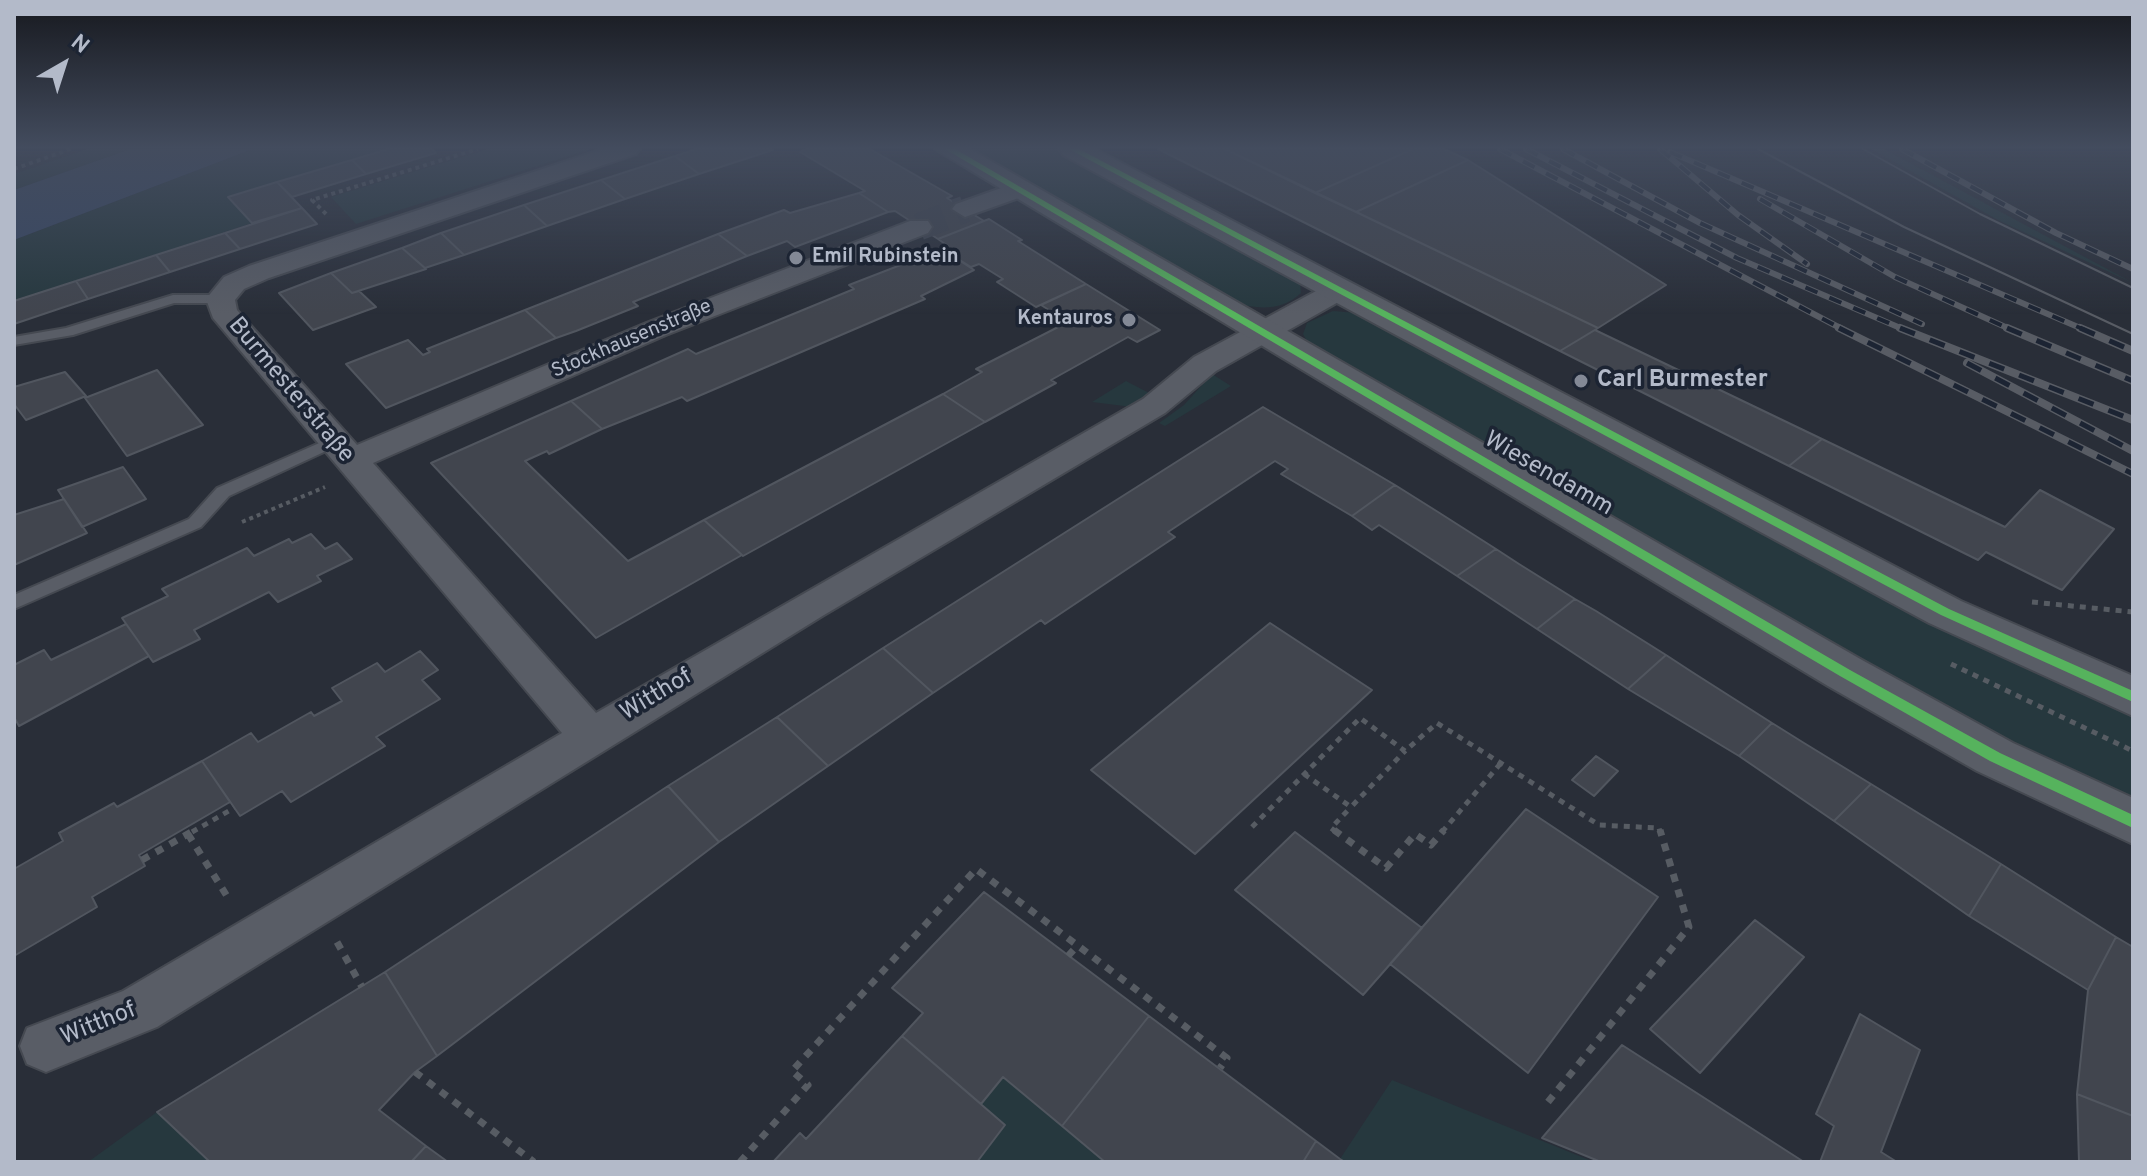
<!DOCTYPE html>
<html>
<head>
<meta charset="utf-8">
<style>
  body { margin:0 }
  #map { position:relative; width:2147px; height:1176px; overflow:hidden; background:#292e38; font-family:Overpass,sans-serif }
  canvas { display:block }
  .frame { position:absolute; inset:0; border:16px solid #b3bac9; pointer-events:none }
  .north { position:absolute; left:24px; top:24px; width:80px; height:80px; -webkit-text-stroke:6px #1c2433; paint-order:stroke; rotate:39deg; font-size:22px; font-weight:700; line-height:32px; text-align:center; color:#b3bac9 }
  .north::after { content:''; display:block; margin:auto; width:28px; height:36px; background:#b3bac9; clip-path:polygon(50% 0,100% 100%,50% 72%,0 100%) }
</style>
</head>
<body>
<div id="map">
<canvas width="2147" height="1176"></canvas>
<div class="frame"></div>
<div class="north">N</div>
</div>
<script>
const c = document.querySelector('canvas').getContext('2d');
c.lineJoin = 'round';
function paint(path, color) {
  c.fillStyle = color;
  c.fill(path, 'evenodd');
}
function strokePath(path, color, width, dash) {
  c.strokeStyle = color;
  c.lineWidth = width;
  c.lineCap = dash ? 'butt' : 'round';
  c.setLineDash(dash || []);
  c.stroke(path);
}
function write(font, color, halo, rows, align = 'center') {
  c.font = font + ' Overpass,sans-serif';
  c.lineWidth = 7;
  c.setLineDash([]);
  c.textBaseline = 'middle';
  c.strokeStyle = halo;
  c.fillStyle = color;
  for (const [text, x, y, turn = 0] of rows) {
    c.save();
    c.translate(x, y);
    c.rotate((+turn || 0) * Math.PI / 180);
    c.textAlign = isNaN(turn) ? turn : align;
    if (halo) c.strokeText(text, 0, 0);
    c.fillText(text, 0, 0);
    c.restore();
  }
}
const green = new Path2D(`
  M 87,149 L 130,149 L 14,190 L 14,174 Z
  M 253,149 L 388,149 L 229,197 L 252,223 L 14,301 L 14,240 Z
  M 488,149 L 591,149 L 356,224 L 331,197 Z
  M 972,149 L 1057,149 L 1293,277 L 1300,282 L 1301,293 C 1282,311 1257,310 1234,302 Z
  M 1871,149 L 1884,149 L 2133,283 L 1998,220 Z
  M 1333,311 L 1357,313 L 2133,713 L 2133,797 L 1952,713 L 1309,345 L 1303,334 L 1307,323 Z
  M 1212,374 L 1231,386 L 1165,426 L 1159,423 L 1184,405 Z
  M 1126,381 L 1151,394 L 1132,407 L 1092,402 Z
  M 1003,1077 L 1105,1162 L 977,1162 L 1005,1125 L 981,1104 Z
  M 1392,1080 L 1594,1162 L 1345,1162 L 1340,1159 Z
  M 157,1112 L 210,1162 L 88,1162 Z`);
const water = new Path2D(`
  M 130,149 L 253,149 L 14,240 L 14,190 Z`);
const building = new Path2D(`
  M 388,149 L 432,149 L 436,153 L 366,174 L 352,160 Z
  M 696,149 L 772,149 L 773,150 L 699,174 L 675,156 Z
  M 805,149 L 870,149 L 952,196 L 947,198 L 984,221 L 938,239 L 895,211 L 888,212 L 859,193 L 865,191 L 800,152 Z
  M 1158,149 L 1225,149 L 1598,328 L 1560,351 Z
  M 1225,149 L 1413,149 L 1315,193 Z
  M 1413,149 L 1444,149 L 1468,160 L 1356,212 L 1315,193 Z
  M 675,156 L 699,174 L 625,199 L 601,180 Z
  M 352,160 L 366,174 L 292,197 L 277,182 Z
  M 1468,160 L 1666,285 L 1598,328 L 1356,212 Z
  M 601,180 L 625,199 L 547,226 L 524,205 Z
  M 277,182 L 302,208 L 252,223 L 228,197 Z
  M 859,193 L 888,212 L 795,247 L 787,241 L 747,256 L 718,234 L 784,210 L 790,213 Z
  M 524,205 L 547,226 L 464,255 L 441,233 Z
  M 302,208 L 317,224 L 240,249 L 225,233 Z
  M 989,219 L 1022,240 L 1018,241 L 1086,284 L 1036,307 L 997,282 L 1003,279 L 979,264 L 971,267 L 942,249 L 948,246 L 938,239 Z
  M 225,233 L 240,249 L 170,272 L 156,255 Z
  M 441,233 L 464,255 L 425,268 L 402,248 Z
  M 718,234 L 747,256 L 633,302 L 638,306 L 576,331 L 556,338 L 525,310 Z
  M 402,248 L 426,269 L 352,293 L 331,273 Z
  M 942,249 L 974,270 L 921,296 L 925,299 L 687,401 L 682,397 L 602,429 L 571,401 L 688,349 L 696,354 L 854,289 L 849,285 Z
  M 156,255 L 170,272 L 88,299 L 76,281 Z
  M 331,273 L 352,293 L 359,291 L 376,307 L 313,330 L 279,293 Z
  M 76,281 L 88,299 L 14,324 L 14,301 Z
  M 1086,284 L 1160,330 L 1137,342 L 1128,337 L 1051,380 L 1056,383 L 985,422 L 943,394 L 982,372 L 976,369 L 1068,322 L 1041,305 Z
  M 525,310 L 556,338 L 386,408 L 346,364 L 408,340 L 423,355 L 430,352 L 427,349 Z
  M 1595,330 L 1822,439 L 1789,466 L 1560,351 Z
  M 157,370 L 203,425 L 127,456 L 85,398 Z
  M 65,372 L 86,396 L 26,420 L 14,404 L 14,387 Z
  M 943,394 L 985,422 L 743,556 L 704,520 Z
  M 571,401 L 602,429 L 549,454 L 547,451 L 525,461 L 628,561 L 704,520 L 742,555 L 596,638 L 431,463 Z
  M 1263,407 L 1395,485 L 1352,516 L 1281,474 L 1288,469 L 1275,461 L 1168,532 L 1175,537 L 1045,624 L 1041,620 L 933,693 L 883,648 Z
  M 1822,439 L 2005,527 L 2040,490 L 2114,529 L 2062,590 L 1986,552 L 1978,560 L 1789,466 Z
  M 123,467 L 146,499 L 82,527 L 58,490 Z
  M 1395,485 L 1438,512 L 1496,549 L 1457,576 L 1379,525 L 1372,530 L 1352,516 Z
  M 64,499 L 87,533 L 14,565 L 14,515 Z
  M 311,534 L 325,549 L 337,543 L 352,559 L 317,576 L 321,581 L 278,602 L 269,592 L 194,630 L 200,639 L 153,662 L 122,618 L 168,596 L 162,589 L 247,548 L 254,556 L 289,539 L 292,543 Z
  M 1496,549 L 1519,564 L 1575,599 L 1537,629 L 1457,576 Z
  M 1575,599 L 1596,611 L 1666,655 L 1628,689 L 1537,629 Z
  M 1270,623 L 1372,690 L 1195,854 L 1091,770 Z
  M 126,624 L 149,656 L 19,726 L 14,717 L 14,665 L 44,650 L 51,660 Z
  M 883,648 L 933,693 L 828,766 L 777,717 Z
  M 420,651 L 438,670 L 422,680 L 440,699 L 376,737 L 385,746 L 291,802 L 282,791 L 240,816 L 202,761 L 251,733 L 258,742 L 311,712 L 314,716 L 342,701 L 332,688 L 377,663 L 385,672 Z
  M 1666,655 L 1692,672 L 1772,723 L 1739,756 L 1628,689 Z
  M 777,717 L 828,766 L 719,842 L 668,786 Z
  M 1772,723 L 1804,743 L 1871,784 L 1834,821 L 1739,756 Z
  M 1596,756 L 1618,771 L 1594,796 L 1572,780 Z
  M 202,761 L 230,802 L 139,855 L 145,866 L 92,897 L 97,907 L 14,956 L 14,869 L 63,841 L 59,833 L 114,803 L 117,807 Z
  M 1871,784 L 2001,864 L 1969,916 L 1834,821 Z
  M 668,786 L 719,842 L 437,1056 L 385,972 Z
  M 1526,809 L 1658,897 L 1528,1073 L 1390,964 Z
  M 1295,832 L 1422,928 L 1363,995 L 1235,890 Z
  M 2001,864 L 2116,937 L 2088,990 L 1969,916 Z
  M 984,892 L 1149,1016 L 1062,1126 L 1003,1077 L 981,1104 L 902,1036 L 923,1013 L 892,988 Z
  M 1755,920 L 1804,957 L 1700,1073 L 1650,1029 Z
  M 2116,937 L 2133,947 L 2133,1116 L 2077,1094 L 2088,990 Z
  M 385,972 L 437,1056 L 415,1072 L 379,1110 L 426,1146 L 411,1162 L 210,1162 L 157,1112 Z
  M 1860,1014 L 1920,1050 L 1881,1152 L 1897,1162 L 1820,1162 L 1834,1126 L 1816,1114 Z
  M 1149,1016 L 1316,1141 L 1303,1162 L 1105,1162 L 1062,1126 Z
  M 902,1036 L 1005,1125 L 977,1162 L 773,1162 L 800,1133 L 806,1139 Z
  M 1622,1045 L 1804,1162 L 1601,1162 L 1542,1138 Z
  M 2077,1094 L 2133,1116 L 2133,1162 L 2079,1162 Z
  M 1316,1141 L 1340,1159 L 1345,1162 L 1303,1162 Z
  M 426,1146 L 448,1162 L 411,1162 Z`);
const minorTunnel = new Path2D(`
  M 919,227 L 965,209`);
const pathFar2 = new Path2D(`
  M 14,169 L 71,149
  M 326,214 L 312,200 L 478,149
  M 242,522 L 325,487`);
const pathFar1 = new Path2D(`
  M 2032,602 L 2133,612
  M 1951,664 L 2133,751
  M 1304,774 L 1351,807 L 1405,751
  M 1252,827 L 1360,718 L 1405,751 L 1437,723 L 1599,825 L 1659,828 L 1660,832
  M 192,832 L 234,808
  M 1336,832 L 1331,828 L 1351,807
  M 1442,832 L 1501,763`);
const path = new Path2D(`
  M 1334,830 L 1386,868 L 1415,834 L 1431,845 L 1444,830
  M 188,834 L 230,901
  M 142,860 L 195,830
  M 337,942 L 362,987
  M 1068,956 L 1078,945
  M 415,1072 L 534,1162
  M 1548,1102 L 1689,927 L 1660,830
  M 740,1162 L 808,1085 L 792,1071 L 976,869 L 1227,1058 L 1220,1068`);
const service = new Path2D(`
  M 173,295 L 220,295 L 227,299 L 220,303 L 174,303 L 73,335 L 14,345 L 14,337 L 66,328 Z
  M 333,437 L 339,439 L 341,442 L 339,445 L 229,496 L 201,527 L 14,609 L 14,595 L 189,519 L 217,488 Z`);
const minor = new Path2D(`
  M 603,149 L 640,149 L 636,154 L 269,278 L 244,289 L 235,300 L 237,310 L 357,445 L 646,323 L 910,221 L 928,221 L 932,227 L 928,233 L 666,335 L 373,463 L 596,713 L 1143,399 L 1194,357 L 1329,284 L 1349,284 L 1353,290 L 1349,296 L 1216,371 L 1165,413 L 824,615 L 157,1027 L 46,1072 L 27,1064 L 20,1046 L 27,1028 L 123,991 L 562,733 L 213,318 L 206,299 L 224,277 L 249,266 Z
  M 1018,182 L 1031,190 L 1027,195 L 965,217 L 952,209 L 956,204 Z`);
const tertiary = new Path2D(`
  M 935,149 L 970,149 L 1862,660 L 2013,743 L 2133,798 L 2133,844 L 1977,771 L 1828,686 Z
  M 1059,149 L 1095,149 L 1961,601 L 2133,676 L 2133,716 L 1929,623 L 1063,155 Z`);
const tram = new Path2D(`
  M 1758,149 L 1904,227 L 2133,334
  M 1863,149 L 1980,214 L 2133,288`);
const railFar1 = new Path2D(`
  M 1500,149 L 1844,330
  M 1526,149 L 1737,258 L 1905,330
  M 1563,149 L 1700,223 L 1922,324
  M 1660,149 L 1738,215 L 1807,264
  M 1902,149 L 2056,233 L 2133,269
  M 1670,152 L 2085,330
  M 1760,199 L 1895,277 L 2012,330`);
const rail = new Path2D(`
  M 1839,328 L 2133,474
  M 1900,328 L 2133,420
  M 2007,328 L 2133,381
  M 2080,328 L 2133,351
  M 1967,363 L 2133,451`);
const cycleway = new Path2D(`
  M 945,149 L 955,149 L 1850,670 L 2000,753 L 2133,815 L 2133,828 L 1990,761 L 1840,676 Z
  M 1069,149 L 1079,149 L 1949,609 L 2133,691 L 2133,702 L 1941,615 Z`);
const markers = [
  [796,258,8,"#838996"],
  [1129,320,8,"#838996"],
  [1581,381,8,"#838996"]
];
const farPoinames = [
  ["Emil Rubinstein",812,258],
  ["Kentauros",1113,320,"right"]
];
const farStreetnames = [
  ["Stockhausenstraße",632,340,-23]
];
const poiNames = [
  ["Carl Burmester",1597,381]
];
const streetNames = [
  ["Burmesterstraße",290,391,50],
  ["Wiesendamm",1548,475,30],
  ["Witthof",657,696,-31],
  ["Witthof",99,1025,-22]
];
paint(green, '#26383e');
paint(water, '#374764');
paint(building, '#41454e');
strokePath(building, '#51565f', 2);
strokePath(minorTunnel, '#3e434e', 27, [27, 13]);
strokePath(service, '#454951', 4);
strokePath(minor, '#454951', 4);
strokePath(tertiary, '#454951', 4);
strokePath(pathFar2, '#575c63', 4, [4, 4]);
strokePath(pathFar1, '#575c63', 5, [6, 6]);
strokePath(path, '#575c63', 7, [8, 8]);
paint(service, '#595d66');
paint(minor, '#595d66');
paint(tertiary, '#595d66');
strokePath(tram, '#585c64', 2);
strokePath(railFar1, '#585c64', 6);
strokePath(rail, '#585c64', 8);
strokePath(railFar1, '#1c2433', 4, [13]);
strokePath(rail, '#1c2433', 5, [16]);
paint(cycleway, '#56b35d');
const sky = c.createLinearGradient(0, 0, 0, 314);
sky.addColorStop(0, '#17191f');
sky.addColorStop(0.47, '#434c5e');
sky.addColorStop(1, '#434c5e00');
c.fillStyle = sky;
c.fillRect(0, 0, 2147, 314);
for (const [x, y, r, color] of markers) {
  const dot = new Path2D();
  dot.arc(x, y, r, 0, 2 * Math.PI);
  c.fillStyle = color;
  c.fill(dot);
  strokePath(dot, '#1c2433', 3);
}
write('bold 20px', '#b3bac9', '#1c2433', farPoinames, 'left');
write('20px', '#b3bac9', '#1c2433', farStreetnames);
write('bold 24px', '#b3bac9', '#1c2433', poiNames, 'left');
write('24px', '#b3bac9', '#1c2433', streetNames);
</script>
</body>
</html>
